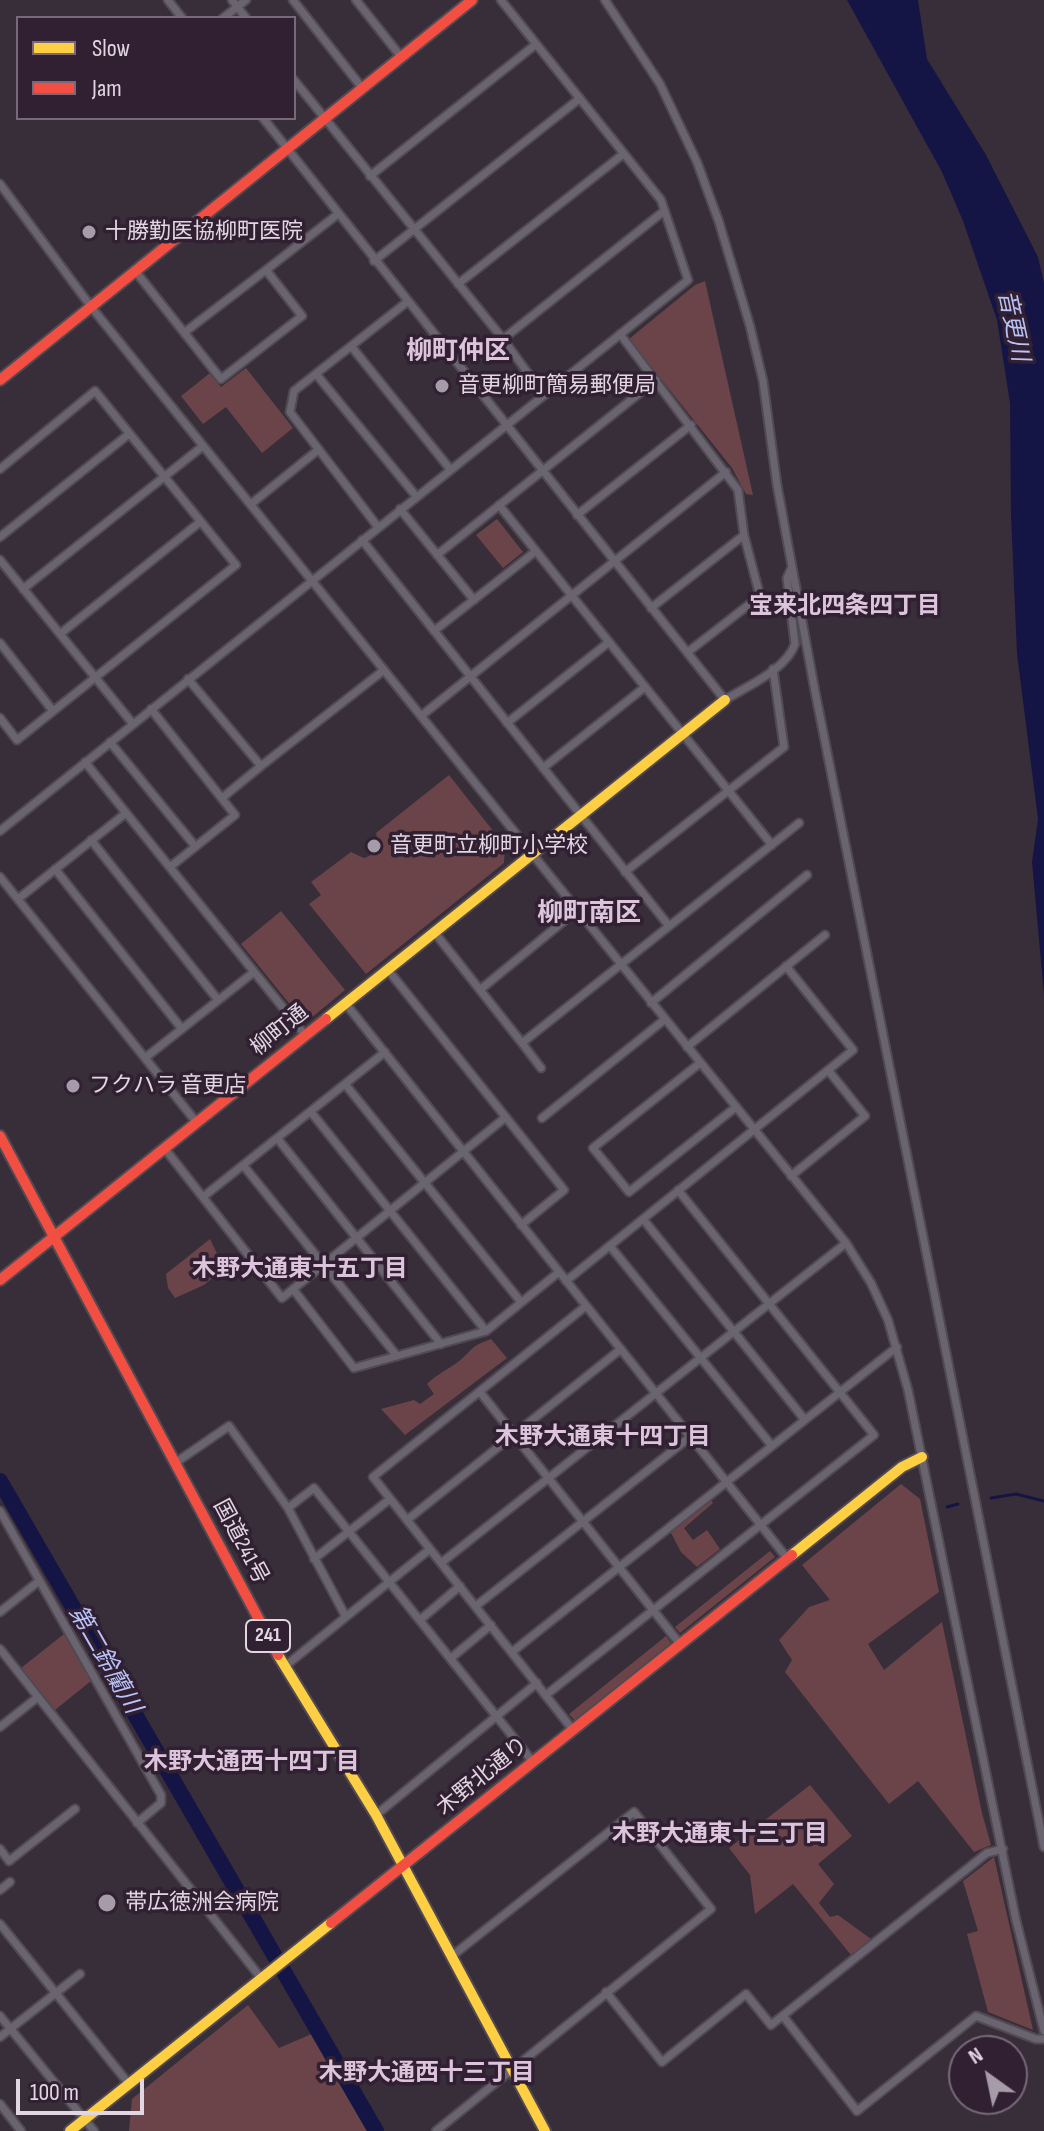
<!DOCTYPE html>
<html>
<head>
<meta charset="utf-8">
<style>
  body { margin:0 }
  #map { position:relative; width:1044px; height:2131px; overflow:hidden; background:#382e39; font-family:"Sofia Sans Condensed",sans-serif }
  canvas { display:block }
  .legend { position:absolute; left:16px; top:16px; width:280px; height:104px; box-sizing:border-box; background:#311f32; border:2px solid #786879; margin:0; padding:10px 14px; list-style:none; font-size:24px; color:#e2d6e3 }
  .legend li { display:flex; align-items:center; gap:16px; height:40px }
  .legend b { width:40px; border:2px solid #786879 }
  .north { position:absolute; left:948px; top:2035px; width:80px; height:80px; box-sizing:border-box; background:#311f32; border:2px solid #786879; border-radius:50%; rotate:327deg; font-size:22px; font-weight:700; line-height:32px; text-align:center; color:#e2d6e3 }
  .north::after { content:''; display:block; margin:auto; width:28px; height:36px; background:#a69ba8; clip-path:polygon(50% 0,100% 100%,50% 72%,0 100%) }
  .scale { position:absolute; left:16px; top:2079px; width:128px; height:36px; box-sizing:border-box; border:4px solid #e2d6e3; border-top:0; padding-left:10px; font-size:24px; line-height:28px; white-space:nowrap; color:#e2d6e3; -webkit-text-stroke:6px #311f32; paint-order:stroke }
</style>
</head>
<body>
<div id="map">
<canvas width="1044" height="2131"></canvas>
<ul class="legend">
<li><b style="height:10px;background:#ffcf43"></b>Slow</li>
<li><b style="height:10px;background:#f24e42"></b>Jam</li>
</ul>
<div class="north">N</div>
<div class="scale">100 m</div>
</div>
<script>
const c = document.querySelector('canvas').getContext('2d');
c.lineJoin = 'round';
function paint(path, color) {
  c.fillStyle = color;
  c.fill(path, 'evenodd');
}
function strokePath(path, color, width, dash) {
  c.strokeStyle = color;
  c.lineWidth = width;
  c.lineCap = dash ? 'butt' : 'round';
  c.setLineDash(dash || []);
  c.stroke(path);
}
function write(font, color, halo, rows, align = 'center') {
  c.font = font + ' "Sofia Sans Condensed","Noto Sans JP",sans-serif';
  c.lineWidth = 7;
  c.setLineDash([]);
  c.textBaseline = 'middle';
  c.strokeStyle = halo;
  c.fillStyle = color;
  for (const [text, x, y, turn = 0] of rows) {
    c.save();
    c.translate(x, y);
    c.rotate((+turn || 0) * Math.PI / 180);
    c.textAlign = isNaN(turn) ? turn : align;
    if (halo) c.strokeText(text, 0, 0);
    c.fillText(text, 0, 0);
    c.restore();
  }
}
const green = new Path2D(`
  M 705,281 L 753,495 L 746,494 L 732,468 L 629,339 L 695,285 Z
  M 246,368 L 293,428 L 262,453 L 226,407 L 203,424 L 181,396 L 210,373 L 221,387 Z
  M 497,519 L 523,552 L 503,568 L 476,535 Z
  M 449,775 L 505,846 L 504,863 L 366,974 L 309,904 L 321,895 L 311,882 L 351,852 L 364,858 C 377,854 379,844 376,833 Z
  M 281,911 L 345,990 L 305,1023 L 241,944 Z
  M 210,1239 L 224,1268 L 204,1285 L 175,1298 L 168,1288 L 166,1274 Z
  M 491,1339 L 507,1358 L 405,1435 L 381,1409 L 414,1400 L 420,1404 L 434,1394 L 427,1384 C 437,1374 449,1369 459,1361 C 475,1348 469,1347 491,1339 Z
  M 901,1484 L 920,1499 L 939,1592 L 868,1644 L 884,1670 L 942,1622 L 982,1813 L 991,1845 L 974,1852 L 918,1781 L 889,1804 L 785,1672 L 792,1660 L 779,1640 L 809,1607 L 830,1600 L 802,1565 Z
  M 710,1498 L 713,1503 L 684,1528 L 693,1540 L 707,1530 L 720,1549 L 697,1567 L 681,1552 L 670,1531 Z
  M 770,1551 L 775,1557 L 680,1633 L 675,1627 Z
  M 64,1634 L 91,1681 L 55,1710 L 21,1668 Z
  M 666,1636 L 671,1643 L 575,1721 L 569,1714 Z
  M 810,1785 L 852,1836 L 818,1864 L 834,1884 L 819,1903 L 830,1917 L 838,1915 L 871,1939 L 851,1955 L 793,1884 L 755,1914 L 750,1875 L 729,1848 Z
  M 994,1857 L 1033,2030 L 988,2012 L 967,1934 L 978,1931 L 963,1881 Z
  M 248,2005 L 279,2048 L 314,2033 L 370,2131 L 129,2131 L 132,2099 Z`);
const water = new Path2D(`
  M 847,0 L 918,0 L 927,59 L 986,155 L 1038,257 L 1044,283 L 1044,995 L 1032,862 L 1038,819 L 1017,654 L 1011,515 L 1010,403 L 997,320 L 963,221 L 942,172 Z`);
const stream = new Path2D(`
  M 991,1498 L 1016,1494 L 1044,1501
  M 947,1507 L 958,1504`);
const river = new Path2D(`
  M 0,1481 L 376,2131`);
const street = new Path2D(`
  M 168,0 L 182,18
  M 232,0 L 246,18
  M 293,0 L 363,89
  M 356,0 L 402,58
  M 605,0 L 660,84 L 697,162 L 719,222 L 750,326 L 763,381 L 777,485 L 814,686 L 1044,1847
  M 223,18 L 246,0
  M 294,80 L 503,339 L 543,394
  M 263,118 L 725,700 C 747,686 786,670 795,644 L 787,578 L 792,567
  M 370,176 L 535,45
  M 0,184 L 92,308 L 846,1243 L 871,1283 L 888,1320 L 908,1390 L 1016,1920 L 1044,2031
  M 374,261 L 579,99
  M 266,270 L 338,214
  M 136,272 L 221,379 L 302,316 L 266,270 L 185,332
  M 458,284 L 622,155
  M 620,334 L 738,490 L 744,535 L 760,596 L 688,652
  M 503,339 L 664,211
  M 351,346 L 450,469
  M 316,374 L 416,496
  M 0,469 L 95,391 L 236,565 L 17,740 L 0,718
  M 251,504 L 318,450
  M 499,505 L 772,845
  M 400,509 L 474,600
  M 577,515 L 691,425
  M 378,527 L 290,412 L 294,391 L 407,302
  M 0,537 L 129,434
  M 362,540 L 669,926
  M 437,555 L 656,380
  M 0,560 L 133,724
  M 23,589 L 203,446
  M 651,608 L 744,535
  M 434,631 L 536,551
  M 60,634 L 200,522
  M 0,643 L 53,711
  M 188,679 L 261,766 L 384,670
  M 151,709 L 235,815 L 170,867
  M 421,716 L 726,472
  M 507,723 L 609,642
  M 110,742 L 195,846
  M 85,762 L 305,1035
  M 543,768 L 645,687
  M 222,798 L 261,766
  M 0,831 L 688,280 L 661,200 L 501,0
  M 91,840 L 218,1000
  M 55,869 L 182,1029
  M 625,872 L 784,747 L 773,669
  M 0,877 L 197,1123
  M 18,899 L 126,813
  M 435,933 L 522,1043 L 799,823
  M 388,970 L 564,1190 L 521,1225
  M 481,989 L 576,911
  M 651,1003 L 807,875
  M 346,1004 L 787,1558
  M 522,1043 L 541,1068
  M 687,1047 L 825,935
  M 145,1058 L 254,972
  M 700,1063 L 593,1148 L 629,1192 L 736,1107
  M 345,1084 L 521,1302
  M 311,1112 L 486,1331
  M 542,1118 L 664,1020
  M 277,1138 L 441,1344
  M 165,1149 L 282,1298 L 506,1117
  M 243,1165 L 397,1356
  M 791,1176 L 865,1116 L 828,1070
  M 203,1197 L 385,1052
  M 643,1219 L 805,1420
  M 610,1246 L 772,1446
  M 566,1281 L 853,1050 L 786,966
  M 293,1289 L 354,1368 L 486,1331 L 559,1272
  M 480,1392 L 680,1644
  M 175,1463 L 229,1426 L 288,1508 L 346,1617
  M 288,1508 L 314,1488 L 533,1762
  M 0,1511 L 161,1795 L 161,1803 L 137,1823
  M 407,1520 L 621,1349
  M 314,1559 L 390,1499
  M 441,1563 L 846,1243
  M 476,1606 L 690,1437
  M 0,1612 L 39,1581
  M 420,1620 L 460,1586
  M 0,1649 L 261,1978
  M 512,1652 L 897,1347
  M 451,1658 L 491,1625
  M 284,1667 L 430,1549
  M 546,1695 L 874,1435 L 678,1190
  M 0,1727 L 38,1697
  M 573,1730 L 373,1477 L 586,1306
  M 376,1815 L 537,1683
  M 0,1849 L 9,1861 L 75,1809
  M 0,1890 L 10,1882
  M 0,1924 L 129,2084
  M 606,1992 L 662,2062 L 746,1994 L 771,2025 L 987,1853 L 1003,1849
  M 0,2016 L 94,2131
  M 783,2016 L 857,2111 L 976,2016 L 1036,2039 L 1044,2039
  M 0,2037 L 80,1974
  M 0,2104 L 21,2131
  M 436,2131 L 711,1909 L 634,1812 L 452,1956`);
const slow = new Path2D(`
  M 326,1019 L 725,700
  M 792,1555 L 902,1467 L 922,1457
  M 278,1655 L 376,1815 L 545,2131
  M 70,2131 L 331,1923`);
const jam = new Path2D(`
  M 0,380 L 472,0
  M 0,1136 L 278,1655
  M 0,1280 L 326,1019
  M 331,1923 L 792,1555`);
const markers = [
  [89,232,8,"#a69ba8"],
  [442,386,8,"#a69ba8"],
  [374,846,8,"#a69ba8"],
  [73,1086,8,"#a69ba8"],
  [107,1903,10,"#a69ba8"]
];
const shields = [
  [268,1636,44]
];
const shieldNames = [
  ["241",268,1636]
];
const poiNames = [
  ["十勝勤医協柳町医院",105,232],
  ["音更柳町簡易郵便局",458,386],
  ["音更町立柳町小学校",390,846],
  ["フクハラ 音更店",89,1086],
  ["帯広徳洲会病院",125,1903]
];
const streetNames = [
  ["柳町通",280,1031,-39],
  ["国道241号",240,1542,62],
  ["木野北通り",483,1777,-39]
];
const waterNames = [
  ["音更川",1012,326,78],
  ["第二鈴蘭川",104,1660,60]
];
const neighbourhoodNames = [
  ["宝来北四条四丁目",845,607],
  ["木野大通東十五丁目",300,1270],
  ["木野大通東十四丁目",603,1438],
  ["木野大通西十四丁目",252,1763],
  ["木野大通東十三丁目",720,1835],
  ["木野大通西十三丁目",427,2074]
];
const quarterNames = [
  ["柳町仲区",458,352],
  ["柳町南区",589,914]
];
paint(green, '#6a4449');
paint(water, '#151545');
strokePath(stream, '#151545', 3);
strokePath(river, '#151545', 16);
strokePath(street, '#524a53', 11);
strokePath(slow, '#524a53', 14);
strokePath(jam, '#524a53', 14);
strokePath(street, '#69646f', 7);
strokePath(slow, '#ffcf43', 10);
strokePath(jam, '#f24e42', 10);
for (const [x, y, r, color] of markers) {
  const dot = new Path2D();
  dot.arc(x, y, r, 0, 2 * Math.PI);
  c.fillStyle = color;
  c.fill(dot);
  strokePath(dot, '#311f32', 3);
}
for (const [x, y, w] of shields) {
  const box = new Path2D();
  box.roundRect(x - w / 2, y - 16, w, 32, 6);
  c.fillStyle = '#311f32';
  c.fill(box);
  strokePath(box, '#e2d6e3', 2);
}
write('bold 20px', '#e2d6e3', null, shieldNames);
write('22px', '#e2d6e3', '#311f32', poiNames, 'left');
write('22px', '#e2d6e3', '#311f32', streetNames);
write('italic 24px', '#b8c3f7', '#311f32', waterNames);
write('bold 24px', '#dcc4dd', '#311f32', neighbourhoodNames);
write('bold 26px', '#dcc4dd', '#311f32', quarterNames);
</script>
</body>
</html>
